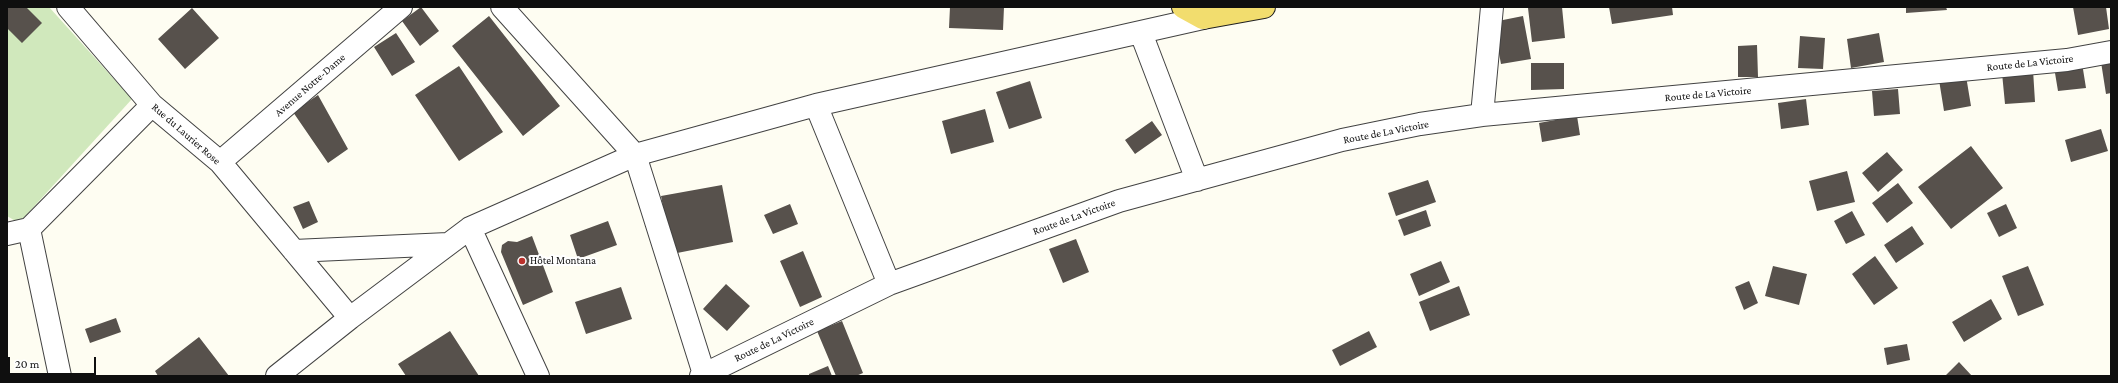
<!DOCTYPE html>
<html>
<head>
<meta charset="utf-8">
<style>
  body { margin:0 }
  #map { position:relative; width:2118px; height:383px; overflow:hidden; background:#fefdf2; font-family:"Crimson Pro",serif }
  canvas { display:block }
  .frame { position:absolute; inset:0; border:8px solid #0f0f0f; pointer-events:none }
  .scale { position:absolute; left:8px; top:357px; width:88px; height:18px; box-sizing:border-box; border:2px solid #0f0f0f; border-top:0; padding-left:5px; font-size:12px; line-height:14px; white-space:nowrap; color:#0f0f0f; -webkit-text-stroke:3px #fff; paint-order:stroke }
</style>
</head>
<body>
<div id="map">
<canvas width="2118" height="383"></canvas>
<div class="frame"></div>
<div class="scale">20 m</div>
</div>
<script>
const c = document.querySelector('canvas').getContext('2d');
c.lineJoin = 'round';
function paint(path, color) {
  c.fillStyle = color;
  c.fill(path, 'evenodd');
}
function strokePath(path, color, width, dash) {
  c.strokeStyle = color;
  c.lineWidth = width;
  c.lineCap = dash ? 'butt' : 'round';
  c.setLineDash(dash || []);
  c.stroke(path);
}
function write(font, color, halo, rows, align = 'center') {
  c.font = font + ' "Crimson Pro",serif';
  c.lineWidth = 4;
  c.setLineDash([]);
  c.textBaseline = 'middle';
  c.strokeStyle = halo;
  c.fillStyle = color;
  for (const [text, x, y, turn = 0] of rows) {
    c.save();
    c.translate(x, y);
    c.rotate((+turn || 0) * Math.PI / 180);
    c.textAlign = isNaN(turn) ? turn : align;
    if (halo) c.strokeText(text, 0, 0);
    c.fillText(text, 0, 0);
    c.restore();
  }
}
const green = new Path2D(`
  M 7,7 L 49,7 L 132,99 L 19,223 L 7,216 Z`);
const building = new Path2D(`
  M 7,7 L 26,7 L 42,23 L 22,43 L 7,28 Z
  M 421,7 L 439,31 L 420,46 L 402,21 Z
  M 950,7 L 1004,7 L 1003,30 L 949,28 Z
  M 1562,7 L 1565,38 L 1532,42 L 1528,8 Z
  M 1609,7 L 1672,7 L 1673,15 L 1612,24 Z
  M 1906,7 L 1946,7 L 1947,10 L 1906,13 Z
  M 2073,7 L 2106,7 L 2109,29 L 2078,35 Z
  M 192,8 L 219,38 L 185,69 L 158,39 Z
  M 489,16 L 560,106 L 523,136 L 452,46 Z
  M 1523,16 L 1531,59 L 1501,64 L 1493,22 Z
  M 396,33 L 415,62 L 392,76 L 374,47 Z
  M 1879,33 L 1884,62 L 1851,68 L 1847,39 Z
  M 1800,36 L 1825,38 L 1823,69 L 1798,68 Z
  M 1757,45 L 1758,77 L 1738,77 L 1738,46 Z
  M 2111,61 L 2111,93 L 2106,94 L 2101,62 Z
  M 1531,63 L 1564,63 L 1564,89 L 1531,90 Z
  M 2082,63 L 2086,88 L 2058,91 L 2054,67 Z
  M 459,66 L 503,132 L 459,161 L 415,95 Z
  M 2033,70 L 2035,102 L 2005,104 L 2002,73 Z
  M 1966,76 L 1971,106 L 1944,111 L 1939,80 Z
  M 1030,81 L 1042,118 L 1009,129 L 996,92 Z
  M 1898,89 L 1900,114 L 1874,116 L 1872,91 Z
  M 318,95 L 348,149 L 328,163 L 293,112 Z
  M 1806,99 L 1809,125 L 1781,129 L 1778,103 Z
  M 985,109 L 994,142 L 951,154 L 942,121 Z
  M 1577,116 L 1580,135 L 1542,142 L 1539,123 Z
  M 1152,121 L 1162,135 L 1135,154 L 1125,140 Z
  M 2101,129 L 2108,151 L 2071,162 L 2065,140 Z
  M 1971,146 L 2003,188 L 1951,229 L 1918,187 Z
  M 1887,152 L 1903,170 L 1878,192 L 1862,173 Z
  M 1847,171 L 1855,202 L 1817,211 L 1809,181 Z
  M 1428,180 L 1436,202 L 1396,216 L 1388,193 Z
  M 1898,183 L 1913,203 L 1887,223 L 1872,203 Z
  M 722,185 L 733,242 L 672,254 L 661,196 Z
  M 309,201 L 318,222 L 303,229 L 293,207 Z
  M 790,204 L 798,224 L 773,234 L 764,215 Z
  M 2006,204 L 2017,228 L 1999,237 L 1987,213 Z
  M 1426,210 L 1431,226 L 1404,236 L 1398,220 Z
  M 1852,211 L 1865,235 L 1846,244 L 1834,221 Z
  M 608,221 L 617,245 L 578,259 L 570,235 Z
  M 1912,226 L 1924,244 L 1896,263 L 1884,245 Z
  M 532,236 L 553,292 L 523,305 L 501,252 L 502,245 L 508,241 L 517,242 Z
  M 1076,239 L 1089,272 L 1063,283 L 1049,249 Z
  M 803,251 L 822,297 L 800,307 L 780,261 Z
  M 1875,256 L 1898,288 L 1874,305 L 1852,274 Z
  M 1441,261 L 1450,282 L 1419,296 L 1410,274 Z
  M 1773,266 L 1807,274 L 1799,305 L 1765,296 Z
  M 2028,266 L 2044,305 L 2018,316 L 2002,276 Z
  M 1749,281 L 1758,303 L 1744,310 L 1735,287 Z
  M 726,284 L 750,306 L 727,331 L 703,309 Z
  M 1459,286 L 1470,315 L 1430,331 L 1419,302 Z
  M 621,287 L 632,319 L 586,334 L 575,302 Z
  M 1991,299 L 2002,319 L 1964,342 L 1952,322 Z
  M 116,318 L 121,332 L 90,343 L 85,329 Z
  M 842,321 L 863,373 L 856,376 L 836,376 L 817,331 Z
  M 450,331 L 479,376 L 406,376 L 398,364 Z
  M 1369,331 L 1377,347 L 1340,366 L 1332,350 Z
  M 199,337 L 229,376 L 158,376 L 155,371 Z
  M 1907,344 L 1910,360 L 1887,365 L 1884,348 Z
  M 1959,362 L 1972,376 L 1945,376 Z
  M 828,366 L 832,376 L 809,376 L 809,374 Z`);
const minor = new Path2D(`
  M 68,7 L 152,105 L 220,162 L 350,318
  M 502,7 L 635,155 L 704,374
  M 1141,33 L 1197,180
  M 816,105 L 889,284
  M 1482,115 L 1492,7
  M 220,162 L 401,7
  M 470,228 L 538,376
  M 7,234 L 29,229
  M 294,251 L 448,244
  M 60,376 L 29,229 L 152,105
  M 277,376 L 350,318 L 470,228 L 635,155 L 816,105 L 1203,18
  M 701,376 L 889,284 L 1119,201 L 1342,140 L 1420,124 L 1482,115 L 2067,60 L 2111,52`);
const major = new Path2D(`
  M 1183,7 L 1203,18 L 1264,7`);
const markers = [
  [522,261,4,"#ba312c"]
];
const streetNames = [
  ["Route de La Victoire",2030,63,-6],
  ["Avenue Notre-Dame",310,85,-41],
  ["Route de La Victoire",1708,94,-5],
  ["Route de La Victoire",1386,132,-11],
  ["Rue du Laurier Rose",186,134,41],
  ["Route de La Victoire",1074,217,-20],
  ["Route de La Victoire",774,340,-26]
];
const poiNames = [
  ["Hôtel Montana",530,261]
];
paint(green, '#d0e8bc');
paint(building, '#57514c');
strokePath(minor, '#424242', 24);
strokePath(major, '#202020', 24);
strokePath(minor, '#fff', 22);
strokePath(major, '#f2dd6e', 22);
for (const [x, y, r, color] of markers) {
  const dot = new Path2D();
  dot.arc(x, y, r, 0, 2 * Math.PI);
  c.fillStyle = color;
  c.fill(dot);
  strokePath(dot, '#fff', 1.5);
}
write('11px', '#0f0f0f', '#fff', streetNames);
write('11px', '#0f0f0f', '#fff', poiNames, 'left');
</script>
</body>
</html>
